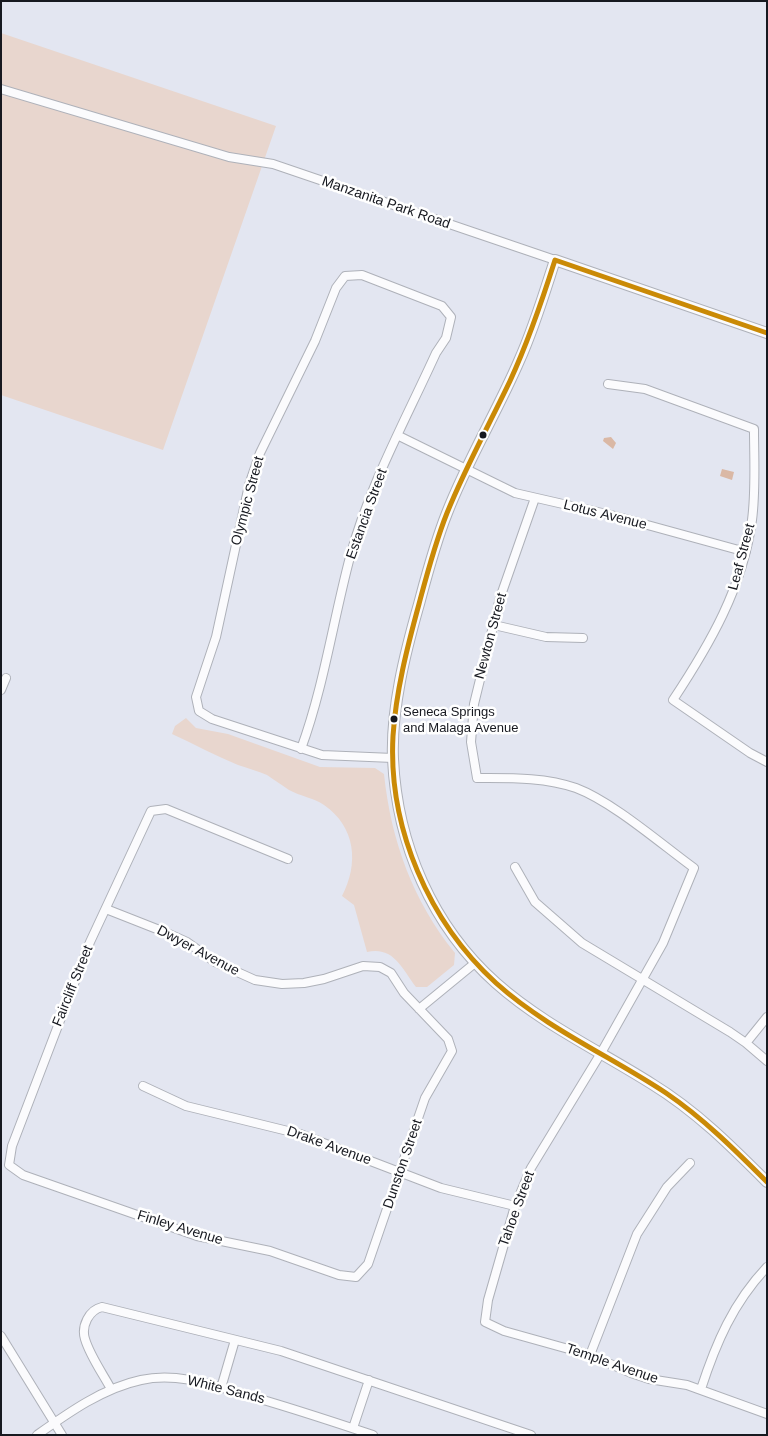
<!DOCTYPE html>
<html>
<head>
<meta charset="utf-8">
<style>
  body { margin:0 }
  #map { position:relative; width:768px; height:1436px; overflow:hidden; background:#e3e6f1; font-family:Helvetica,sans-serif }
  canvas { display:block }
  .frame { position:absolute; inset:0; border:2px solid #171920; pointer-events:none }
</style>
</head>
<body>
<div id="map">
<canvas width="768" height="1436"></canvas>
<div class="frame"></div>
</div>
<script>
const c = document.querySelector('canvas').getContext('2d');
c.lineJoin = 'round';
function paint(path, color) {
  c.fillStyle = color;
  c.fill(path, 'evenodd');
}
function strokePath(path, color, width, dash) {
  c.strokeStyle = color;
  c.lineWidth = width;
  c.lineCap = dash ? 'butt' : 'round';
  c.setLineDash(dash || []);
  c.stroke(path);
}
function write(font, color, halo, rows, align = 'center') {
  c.font = font + ' Helvetica,sans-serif';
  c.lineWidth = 5;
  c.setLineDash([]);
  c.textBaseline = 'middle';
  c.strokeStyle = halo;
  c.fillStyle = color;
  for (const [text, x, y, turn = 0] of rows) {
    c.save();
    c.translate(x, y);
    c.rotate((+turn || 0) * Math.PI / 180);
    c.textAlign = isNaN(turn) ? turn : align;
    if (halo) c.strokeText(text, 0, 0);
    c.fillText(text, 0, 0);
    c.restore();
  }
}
const green = new Path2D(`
  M 1,33 L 276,126 L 163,450 L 1,395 Z
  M 186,718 L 196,728 L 228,734 L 320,767 L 375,768 L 384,774 C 391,841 413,901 455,953 L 454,965 L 427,987 L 416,987 C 402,969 394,946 367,952 L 354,905 L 342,896 C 359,864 356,827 324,805 C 314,798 300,796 289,790 C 282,785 274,780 267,775 C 258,771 247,768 238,765 C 216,756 194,744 172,734 L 175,726 Z`);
const water = new Path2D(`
  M 611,437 L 616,443 L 613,449 L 603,441 L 604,438 Z
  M 722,469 L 734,472 L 732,480 L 720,476 Z`);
const street = new Path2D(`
  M 1,89 L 229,157 L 273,164 L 555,260
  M 608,384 L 645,389 L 754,429 C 754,459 756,490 752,520 C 743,587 710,644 673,700 L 750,753 L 767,762
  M 399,436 L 515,493 L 611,515 L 746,552
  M 535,498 L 500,598 L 474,704 L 471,742 L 477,778 C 510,778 545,777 576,788 C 613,802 661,844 694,868 L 663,943 L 601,1053 L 531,1168 L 515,1206 L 488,1300 L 485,1322 L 504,1331 L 590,1355 L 631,1373 L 649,1379 L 687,1385 L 767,1414
  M 494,625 L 546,637 L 583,638
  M 1,690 L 6,678
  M 301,749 C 324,686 333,621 350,557 C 369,486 406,419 436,353 L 446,338 L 451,317 L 442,306 L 362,275 L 345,276 L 336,288 L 315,341 L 260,453 L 249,485 L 216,637 L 196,697 L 199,711 L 212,719 L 322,755 L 393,758
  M 515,867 L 535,902 L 582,943 L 730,1032 L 746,1043 L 767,1061
  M 106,909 L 167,933 L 187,942 L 215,962 L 255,980 L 282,984 L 304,983 L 324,979 L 363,966 L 380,967 L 391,973 L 404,993 L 448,1039 L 452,1051 L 425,1098 L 368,1264 L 356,1277 L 339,1275 L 270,1251 L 197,1236 L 23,1175 L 9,1165 L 12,1146 L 90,942 L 151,811 L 166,809 L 288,859
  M 419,1009 L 475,963
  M 746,1043 L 767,1017
  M 143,1086 L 186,1106 L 300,1134 L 441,1188 L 515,1206
  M 1,1336 L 62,1435
  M 590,1355 L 637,1234 L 667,1187 L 690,1163
  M 221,1388 L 235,1340
  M 111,1389 C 103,1374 90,1356 85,1339 C 81,1326 89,1310 102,1307 L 281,1351 L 531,1435
  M 701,1389 C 716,1343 733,1303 767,1267
  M 353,1428 L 369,1380
  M 37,1435 C 68,1413 103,1388 141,1380 C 177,1372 212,1385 246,1395 C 289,1407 331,1421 373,1435`);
const secondary = new Path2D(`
  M 767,333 L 555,260 C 544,294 534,328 519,361 C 497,412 467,461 447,513 C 435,543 427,574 419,604 C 405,653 391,709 393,759 C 397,844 432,926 496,983 C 542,1024 600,1051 652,1084 C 696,1111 731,1146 767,1182`);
const bus1 = new Path2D(`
  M 767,333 L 555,260 C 542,301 528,342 510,381 C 489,425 465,468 447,513 C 435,543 427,574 419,604 C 407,648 396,691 393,736 C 388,828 429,922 496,983 C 546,1028 610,1056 666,1093 C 703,1118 735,1150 767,1182`);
const markers = [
  [483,435,4.5,"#171920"],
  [394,719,4.5,"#171920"]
];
const busNames = [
  ["Seneca Springs",403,712],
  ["and Malaga Avenue",403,728]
];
const streetNames = [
  ["Manzanita Park Road",386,203,19],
  ["Olympic Street",248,501,-75],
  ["Estancia Street",367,514,-70],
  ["Lotus Avenue",605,515,14],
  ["Leaf Street",742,557,-75],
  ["Newton Street",491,636,-75],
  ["Dwyer Avenue",198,951,28],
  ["Faircliff Street",73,986,-68],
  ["Drake Avenue",329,1146,20],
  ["Dunston Street",403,1164,-71],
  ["Tahoe Street",517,1209,-70],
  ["Finley Avenue",180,1228,17],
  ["Temple Avenue",612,1364,19],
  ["White Sands",226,1390,14]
];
paint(green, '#e8d6ce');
paint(water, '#dab8a5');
strokePath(street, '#aeb1b9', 10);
strokePath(secondary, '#aeb1b9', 12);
strokePath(street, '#fbfbfd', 8);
strokePath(secondary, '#fbfbfd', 10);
strokePath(bus1, '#ca8a06', 5);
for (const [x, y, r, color] of markers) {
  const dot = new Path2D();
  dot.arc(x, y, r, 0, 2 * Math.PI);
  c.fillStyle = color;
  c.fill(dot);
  strokePath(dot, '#fff', 2);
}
write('13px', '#171920', '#fff', busNames, 'left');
write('14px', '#171920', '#fff', streetNames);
</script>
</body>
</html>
